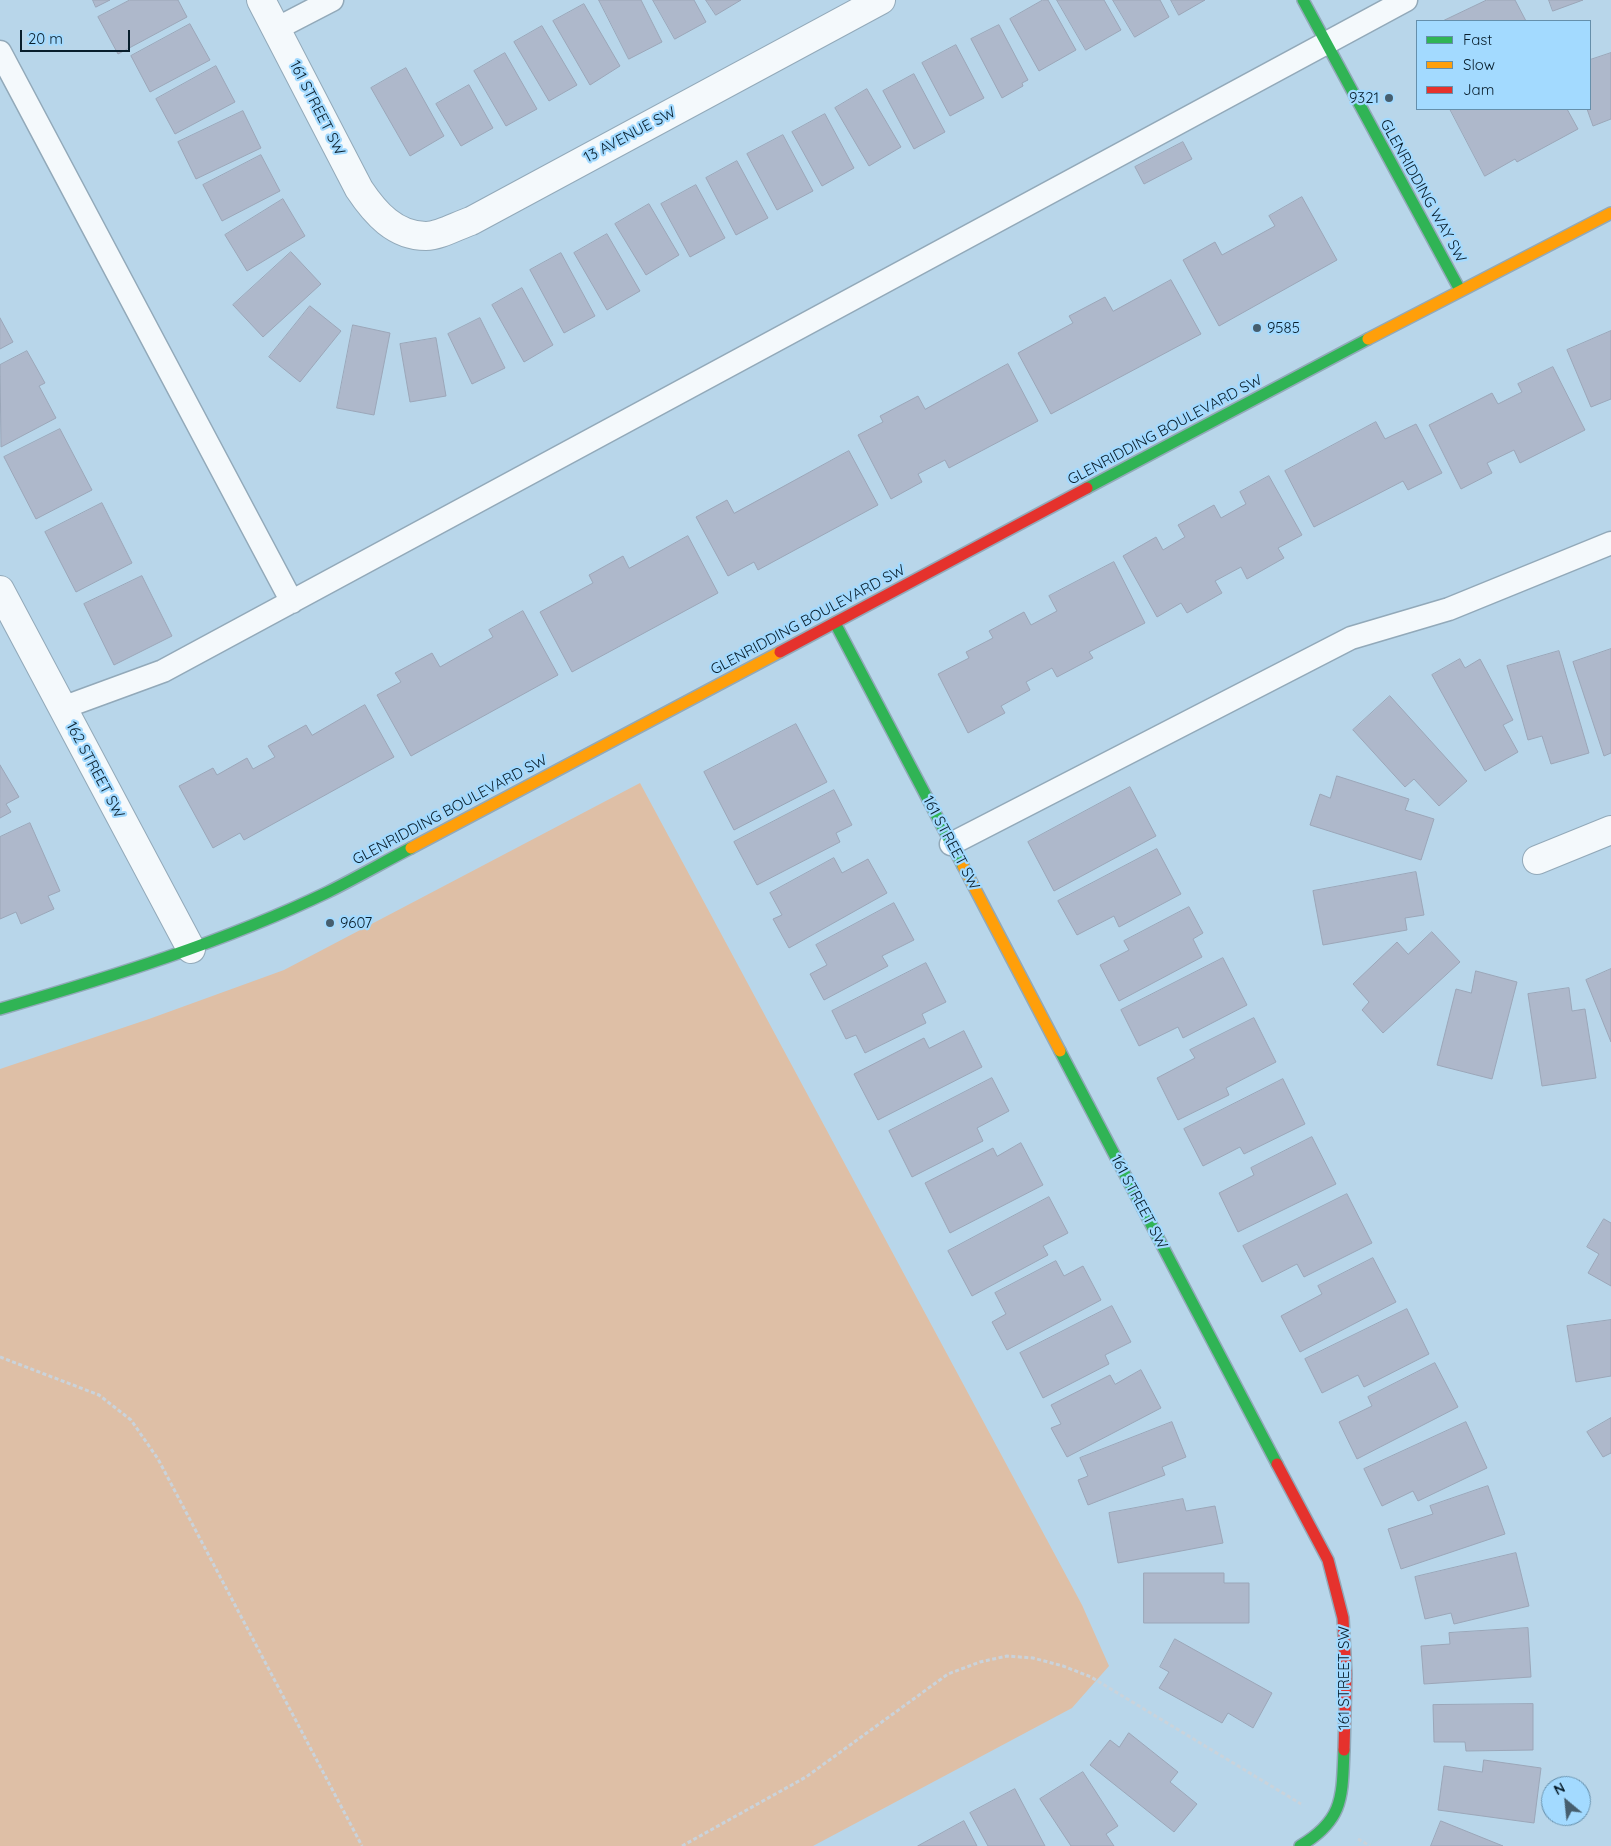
<!DOCTYPE html>
<html>
<head>
<meta charset="utf-8">
<style>
  body { margin:0 }
  #map { position:relative; width:1611px; height:1846px; overflow:hidden; background:#b8d6ea; font-family:Quicksand,sans-serif }
  canvas { display:block }
  .legend { position:absolute; left:1416px; top:20px; width:175px; height:90px; box-sizing:border-box; background:#a3daff; border:1px solid #658fab; margin:0; padding:6px 9px; list-style:none; font-size:15px; color:#081e2c }
  .legend li { display:flex; align-items:center; gap:10px; height:25px }
  .legend b { width:25px; border:1px solid #658fab }
  .north { position:absolute; left:1541px; top:1776px; width:50px; height:50px; box-sizing:border-box; background:#a3daff; border:1px solid #658fab; border-radius:50%; rotate:332deg; font-size:14px; font-weight:700; line-height:20px; text-align:center; color:#081e2c }
  .north::after { content:''; display:block; margin:auto; width:18px; height:22px; background:#465e6e; clip-path:polygon(50% 0,100% 100%,50% 72%,0 100%) }
  .scale { position:absolute; left:20px; top:30px; width:110px; height:22px; box-sizing:border-box; border:2px solid #081e2c; border-top:0; padding-left:6px; font-size:15px; line-height:18px; white-space:nowrap; color:#081e2c; -webkit-text-stroke:4px #a3daff; paint-order:stroke }
</style>
</head>
<body>
<div id="map">
<canvas width="1611" height="1846"></canvas>
<ul class="legend">
<li><b style="height:6px;background:#30b455"></b>Fast</li>
<li><b style="height:6px;background:#ff9f0a"></b>Slow</li>
<li><b style="height:6px;background:#e5322d"></b>Jam</li>
</ul>
<div class="north">N</div>
<div class="scale">20 m</div>
</div>
<script>
const c = document.querySelector('canvas').getContext('2d');
c.lineJoin = 'round';
function paint(path, color) {
  c.fillStyle = color;
  c.fill(path, 'evenodd');
}
function strokePath(path, color, width, dash) {
  c.strokeStyle = color;
  c.lineWidth = width;
  c.lineCap = dash ? 'butt' : 'round';
  c.setLineDash(dash || []);
  c.stroke(path);
}
function write(font, color, halo, rows, align = 'center') {
  c.font = font + ' Quicksand,sans-serif';
  c.lineWidth = 4.5;
  c.setLineDash([]);
  c.textBaseline = 'middle';
  c.strokeStyle = halo;
  c.fillStyle = color;
  for (const [text, x, y, turn = 0] of rows) {
    c.save();
    c.translate(x, y);
    c.rotate((+turn || 0) * Math.PI / 180);
    c.textAlign = isNaN(turn) ? turn : align;
    if (halo) c.strokeText(text, 0, 0);
    c.fillText(text, 0, 0);
    c.restore();
  }
}
const green = new Path2D(`
  M 640,783 L 1082,1605 L 1109,1666 L 1072,1708 L 813,1846 L 0,1846 L 0,1069 L 149,1019 L 284,970 Z`);
const building = new Path2D(`
  M 93,0 L 110,0 L 96,7 Z
  M 130,0 L 178,0 L 187,17 L 118,54 L 98,17 Z
  M 599,0 L 641,0 L 662,42 L 629,59 Z
  M 653,0 L 694,0 L 706,22 L 675,39 Z
  M 706,0 L 741,0 L 716,15 Z
  M 1043,0 L 1048,0 L 1076,50 L 1039,71 L 1010,19 Z
  M 1057,0 L 1104,0 L 1121,30 L 1086,50 Z
  M 1113,0 L 1160,0 L 1169,17 L 1135,37 Z
  M 1171,0 L 1205,0 L 1179,15 Z
  M 1487,0 L 1515,0 L 1526,21 L 1443,21 Z
  M 1549,0 L 1583,0 L 1553,11 Z
  M 584,4 L 620,66 L 590,85 L 553,21 Z
  M 190,24 L 210,60 L 150,92 L 131,56 Z
  M 999,25 L 1028,80 L 1022,83 L 1023,86 L 1002,98 L 971,39 Z
  M 542,26 L 577,85 L 549,101 L 514,42 Z
  M 956,45 L 984,98 L 950,116 L 922,63 Z
  M 505,53 L 537,109 L 506,126 L 474,71 Z
  M 1611,53 L 1611,119 L 1593,126 L 1587,109 L 1590,109 L 1590,60 Z
  M 216,66 L 235,102 L 175,134 L 156,99 Z
  M 406,68 L 444,136 L 410,156 L 371,88 Z
  M 914,74 L 945,132 L 914,149 L 883,91 Z
  M 469,85 L 493,128 L 461,146 L 436,104 Z
  M 867,89 L 901,147 L 869,166 L 835,108 Z
  M 1450,109 L 1567,109 L 1578,129 L 1517,162 L 1515,159 L 1485,176 Z
  M 243,111 L 261,148 L 196,179 L 178,142 Z
  M 825,114 L 854,168 L 822,186 L 792,132 Z
  M 783,135 L 813,191 L 777,210 L 747,154 Z
  M 1183,142 L 1192,159 L 1144,184 L 1135,167 Z
  M 261,155 L 280,191 L 222,221 L 203,185 Z
  M 737,161 L 768,218 L 736,235 L 706,178 Z
  M 696,185 L 725,238 L 690,257 L 661,204 Z
  M 1302,197 L 1337,260 L 1219,326 L 1183,260 L 1215,242 L 1222,255 L 1275,226 L 1269,216 Z
  M 283,199 L 305,236 L 247,271 L 225,235 Z
  M 649,204 L 679,255 L 646,275 L 615,224 Z
  M 607,234 L 640,291 L 607,310 L 574,253 Z
  M 291,252 L 321,284 L 263,337 L 233,305 Z
  M 561,253 L 595,316 L 564,333 L 530,270 Z
  M 1171,280 L 1201,334 L 1051,414 L 1018,353 L 1073,323 L 1069,316 L 1105,297 L 1113,311 Z
  M 522,288 L 553,345 L 524,362 L 492,305 Z
  M 310,306 L 341,331 L 300,382 L 269,357 Z
  M 0,318 L 13,342 L 0,349 Z
  M 480,318 L 505,368 L 472,384 L 448,334 Z
  M 353,325 L 390,333 L 374,415 L 337,408 Z
  M 1611,331 L 1611,399 L 1591,407 L 1567,350 Z
  M 436,338 L 446,396 L 410,402 L 400,344 Z
  M 27,351 L 45,383 L 39,386 L 56,418 L 1,447 L 0,365 Z
  M 1008,364 L 1038,421 L 949,468 L 945,460 L 918,474 L 922,482 L 891,499 L 858,435 L 883,422 L 880,416 L 918,396 L 925,409 Z
  M 1553,367 L 1585,430 L 1520,463 L 1514,450 L 1487,463 L 1492,473 L 1461,489 L 1429,425 L 1492,393 L 1498,404 L 1522,392 L 1518,384 Z
  M 1376,422 L 1385,439 L 1416,424 L 1442,473 L 1408,490 L 1403,481 L 1314,527 L 1285,471 Z
  M 60,429 L 92,490 L 36,519 L 4,457 Z
  M 849,451 L 878,505 L 758,570 L 754,562 L 728,576 L 696,517 L 727,500 L 734,513 Z
  M 1269,476 L 1302,535 L 1278,548 L 1284,558 L 1247,579 L 1241,567 L 1215,581 L 1222,593 L 1187,613 L 1181,603 L 1157,617 L 1123,556 L 1156,537 L 1163,550 L 1185,537 L 1178,525 L 1214,505 L 1221,518 L 1246,504 L 1240,492 Z
  M 102,503 L 132,563 L 76,592 L 45,532 Z
  M 688,536 L 718,593 L 572,672 L 540,612 L 593,583 L 589,575 L 623,556 L 629,568 Z
  M 1114,562 L 1145,623 L 1089,652 L 1093,658 L 1057,677 L 1052,668 L 1026,682 L 1030,690 L 1001,706 L 1005,713 L 968,733 L 938,674 L 969,658 L 966,652 L 993,638 L 989,631 L 1024,612 L 1031,625 L 1057,611 L 1049,596 Z
  M 142,576 L 172,636 L 114,665 L 84,604 Z
  M 523,611 L 558,675 L 411,756 L 377,695 L 401,682 L 395,673 L 432,653 L 440,667 L 493,637 L 489,630 Z
  M 1611,649 L 1611,753 L 1604,756 L 1573,662 Z
  M 1559,651 L 1589,753 L 1551,764 L 1542,736 L 1528,740 L 1507,666 Z
  M 1460,659 L 1465,668 L 1480,659 L 1513,720 L 1503,725 L 1518,752 L 1485,771 L 1432,675 Z
  M 1390,696 L 1467,781 L 1439,806 L 1414,779 L 1405,787 L 1353,730 Z
  M 365,705 L 394,757 L 244,840 L 240,833 L 213,848 L 179,786 L 213,768 L 217,775 L 247,758 L 253,769 L 275,757 L 268,746 L 306,725 L 312,735 Z
  M 796,724 L 827,782 L 734,830 L 704,772 Z
  M 0,765 L 19,797 L 6,804 L 11,812 L 0,818 Z
  M 1337,776 L 1409,799 L 1405,810 L 1434,819 L 1421,860 L 1310,825 L 1320,794 L 1330,798 Z
  M 1130,787 L 1156,836 L 1054,891 L 1028,842 Z
  M 834,790 L 852,825 L 836,833 L 840,842 L 757,885 L 734,842 Z
  M 30,823 L 60,891 L 48,896 L 54,909 L 21,924 L 16,912 L 0,919 L 0,837 Z
  M 1157,849 L 1181,894 L 1119,927 L 1114,916 L 1077,935 L 1058,901 Z
  M 834,858 L 842,873 L 868,859 L 887,893 L 789,948 L 773,919 L 782,915 L 770,893 Z
  M 1416,872 L 1424,915 L 1405,918 L 1407,930 L 1323,945 L 1313,891 Z
  M 894,903 L 914,940 L 882,956 L 888,966 L 824,1000 L 810,974 L 827,965 L 816,945 Z
  M 1189,907 L 1203,933 L 1193,939 L 1202,957 L 1119,1001 L 1100,965 L 1129,950 L 1124,941 Z
  M 1432,932 L 1460,962 L 1383,1033 L 1362,1010 L 1369,1002 L 1353,984 L 1397,942 L 1408,954 Z
  M 1223,958 L 1247,1005 L 1183,1038 L 1178,1027 L 1139,1046 L 1121,1010 Z
  M 926,963 L 946,1002 L 922,1014 L 926,1023 L 865,1053 L 856,1035 L 846,1039 L 832,1011 Z
  M 1611,969 L 1611,1042 L 1586,980 Z
  M 1476,971 L 1517,982 L 1492,1079 L 1437,1065 L 1456,989 L 1471,993 Z
  M 1569,988 L 1572,1011 L 1585,1009 L 1596,1078 L 1542,1086 L 1528,994 Z
  M 1254,1018 L 1276,1062 L 1226,1088 L 1229,1095 L 1178,1120 L 1157,1078 L 1195,1058 L 1190,1050 Z
  M 964,1031 L 982,1067 L 878,1120 L 854,1074 L 924,1038 L 929,1048 Z
  M 992,1078 L 1009,1111 L 977,1128 L 983,1141 L 912,1177 L 889,1131 Z
  M 1283,1079 L 1305,1124 L 1244,1154 L 1240,1147 L 1203,1166 L 1184,1129 Z
  M 1312,1137 L 1336,1184 L 1238,1232 L 1219,1193 L 1254,1175 L 1251,1168 Z
  M 1021,1143 L 1043,1185 L 950,1233 L 925,1183 L 993,1148 L 997,1156 Z
  M 1347,1194 L 1372,1243 L 1304,1277 L 1297,1264 L 1262,1282 L 1243,1246 Z
  M 1049,1197 L 1068,1233 L 1043,1246 L 1048,1255 L 972,1296 L 948,1251 Z
  M 1604,1219 L 1611,1223 L 1611,1286 L 1588,1273 L 1599,1254 L 1587,1247 Z
  M 1373,1258 L 1396,1302 L 1300,1352 L 1281,1316 L 1322,1294 L 1318,1286 Z
  M 1056,1261 L 1064,1276 L 1083,1266 L 1101,1300 L 1007,1350 L 992,1322 L 1006,1314 L 995,1293 Z
  M 1112,1306 L 1131,1342 L 1105,1355 L 1109,1364 L 1043,1398 L 1020,1353 Z
  M 1407,1309 L 1429,1354 L 1364,1387 L 1358,1375 L 1322,1393 L 1305,1359 Z
  M 1611,1320 L 1611,1376 L 1576,1382 L 1567,1326 Z
  M 1435,1363 L 1458,1407 L 1357,1459 L 1339,1422 L 1372,1406 L 1368,1397 Z
  M 1141,1370 L 1161,1408 L 1067,1457 L 1051,1428 L 1061,1424 L 1051,1405 L 1110,1375 L 1115,1384 Z
  M 1611,1418 L 1611,1453 L 1603,1457 L 1587,1432 Z
  M 1172,1422 L 1186,1457 L 1162,1467 L 1165,1475 L 1088,1505 L 1078,1480 L 1088,1476 L 1080,1458 Z
  M 1466,1422 L 1487,1468 L 1418,1501 L 1413,1491 L 1382,1506 L 1364,1469 Z
  M 1488,1486 L 1505,1534 L 1401,1569 L 1388,1529 L 1433,1514 L 1430,1506 Z
  M 1183,1499 L 1186,1511 L 1215,1506 L 1223,1543 L 1118,1563 L 1109,1513 Z
  M 1516,1553 L 1529,1606 L 1454,1624 L 1451,1613 L 1425,1619 L 1415,1577 Z
  M 1144,1573 L 1224,1573 L 1224,1583 L 1249,1583 L 1249,1623 L 1144,1623 Z
  M 1528,1628 L 1531,1677 L 1424,1684 L 1421,1646 L 1450,1644 L 1449,1633 Z
  M 1175,1639 L 1272,1693 L 1253,1728 L 1228,1713 L 1222,1723 L 1159,1688 L 1169,1672 L 1160,1667 Z
  M 1533,1704 L 1533,1750 L 1466,1751 L 1465,1742 L 1434,1742 L 1433,1705 Z
  M 1129,1733 L 1178,1772 L 1170,1782 L 1197,1804 L 1174,1832 L 1090,1765 L 1110,1740 L 1119,1747 Z
  M 1484,1760 L 1541,1768 L 1534,1823 L 1438,1810 L 1444,1766 L 1482,1772 Z
  M 1083,1772 L 1118,1826 L 1106,1834 L 1114,1846 L 1071,1846 L 1040,1799 Z
  M 1015,1789 L 1045,1846 L 988,1846 L 970,1813 Z
  M 964,1821 L 977,1846 L 918,1846 Z
  M 1441,1821 L 1503,1846 L 1431,1846 Z`);
const path = new Path2D(`
  M 0,1357 L 99,1395 L 131,1420 L 158,1459 L 362,1846
  M 1358,1839 L 1370,1846
  M 682,1846 L 806,1777 L 948,1674 L 980,1662 L 1007,1656 L 1033,1658 L 1063,1666 L 1091,1677 L 1301,1804`);
const lane = new Path2D(`
  M 276,29 L 332,0
  M 0,52 L 292,602
  M 62,708 L 163,671 L 1406,0
  M 951,844 L 1351,638 L 1449,609 L 1611,543`);
const street = new Path2D(`
  M 261,0 L 359,189 C 375,213 395,236 426,236 C 440,236 458,225 471,221 L 881,0
  M 0,590 L 191,949
  M 1537,860 L 1611,830`);
const fast = new Path2D(`
  M 1303,0 L 1460,290
  M 1087,488 L 1368,339
  M 835,623 L 963,866
  M 0,1009 C 111,977 224,942 328,892 C 356,878 384,862 411,848
  M 1060,1051 L 1277,1464
  M 1300,1846 C 1344,1820 1342,1797 1344,1750`);
const slow = new Path2D(`
  M 1368,339 L 1611,213
  M 411,848 L 780,652
  M 963,866 L 1060,1051`);
const jam = new Path2D(`
  M 780,652 L 1087,488
  M 1277,1464 L 1328,1560 L 1343,1618 L 1346,1674 L 1344,1750`);
const markers = [
  [1389,98,5,"#465e6e"],
  [1257,328,5,"#465e6e"],
  [330,923,5,"#465e6e"]
];
const poiNames = [
  ["9321",1379,98,"right"],
  ["9585",1267,328],
  ["9607",340,923]
];
const streetNames = [
  ["161 STREET SW",317,108,63],
  ["13 AVENUE SW",630,135,-28],
  ["GLENRIDDING WAY SW",1423,191,61],
  ["GLENRIDDING BOULEVARD SW",1165,430,-28],
  ["GLENRIDDING BOULEVARD SW",808,620,-28],
  ["162 STREET SW",95,770,62],
  ["GLENRIDDING BOULEVARD SW",450,810,-28],
  ["161 STREET SW",951,843,62],
  ["161 STREET SW",1139,1202,62],
  ["161 STREET SW",1344,1678,-90]
];
paint(green, '#debfa6');
paint(building, '#aeb8cb');
strokePath(building, '#9ba6b8', 1);
strokePath(lane, '#92a9b9', 25);
strokePath(street, '#92a9b9', 30);
strokePath(fast, '#92a9b9', 14);
strokePath(slow, '#92a9b9', 14);
strokePath(jam, '#92a9b9', 14);
strokePath(path, '#cad3db', 3, [4, 2.5]);
strokePath(lane, '#f4f9fc', 22);
strokePath(street, '#f4f9fc', 28);
strokePath(fast, '#30b455', 11);
strokePath(slow, '#ff9f0a', 11);
strokePath(jam, '#e5322d', 11);
for (const [x, y, r, color] of markers) {
  const dot = new Path2D();
  dot.arc(x, y, r, 0, 2 * Math.PI);
  c.fillStyle = color;
  c.fill(dot);
  strokePath(dot, '#a3daff', 2);
}
write('15px', '#081e2c', '#a3daff', poiNames, 'left');
write('15px', '#081e2c', '#a3daff', streetNames);
</script>
</body>
</html>
